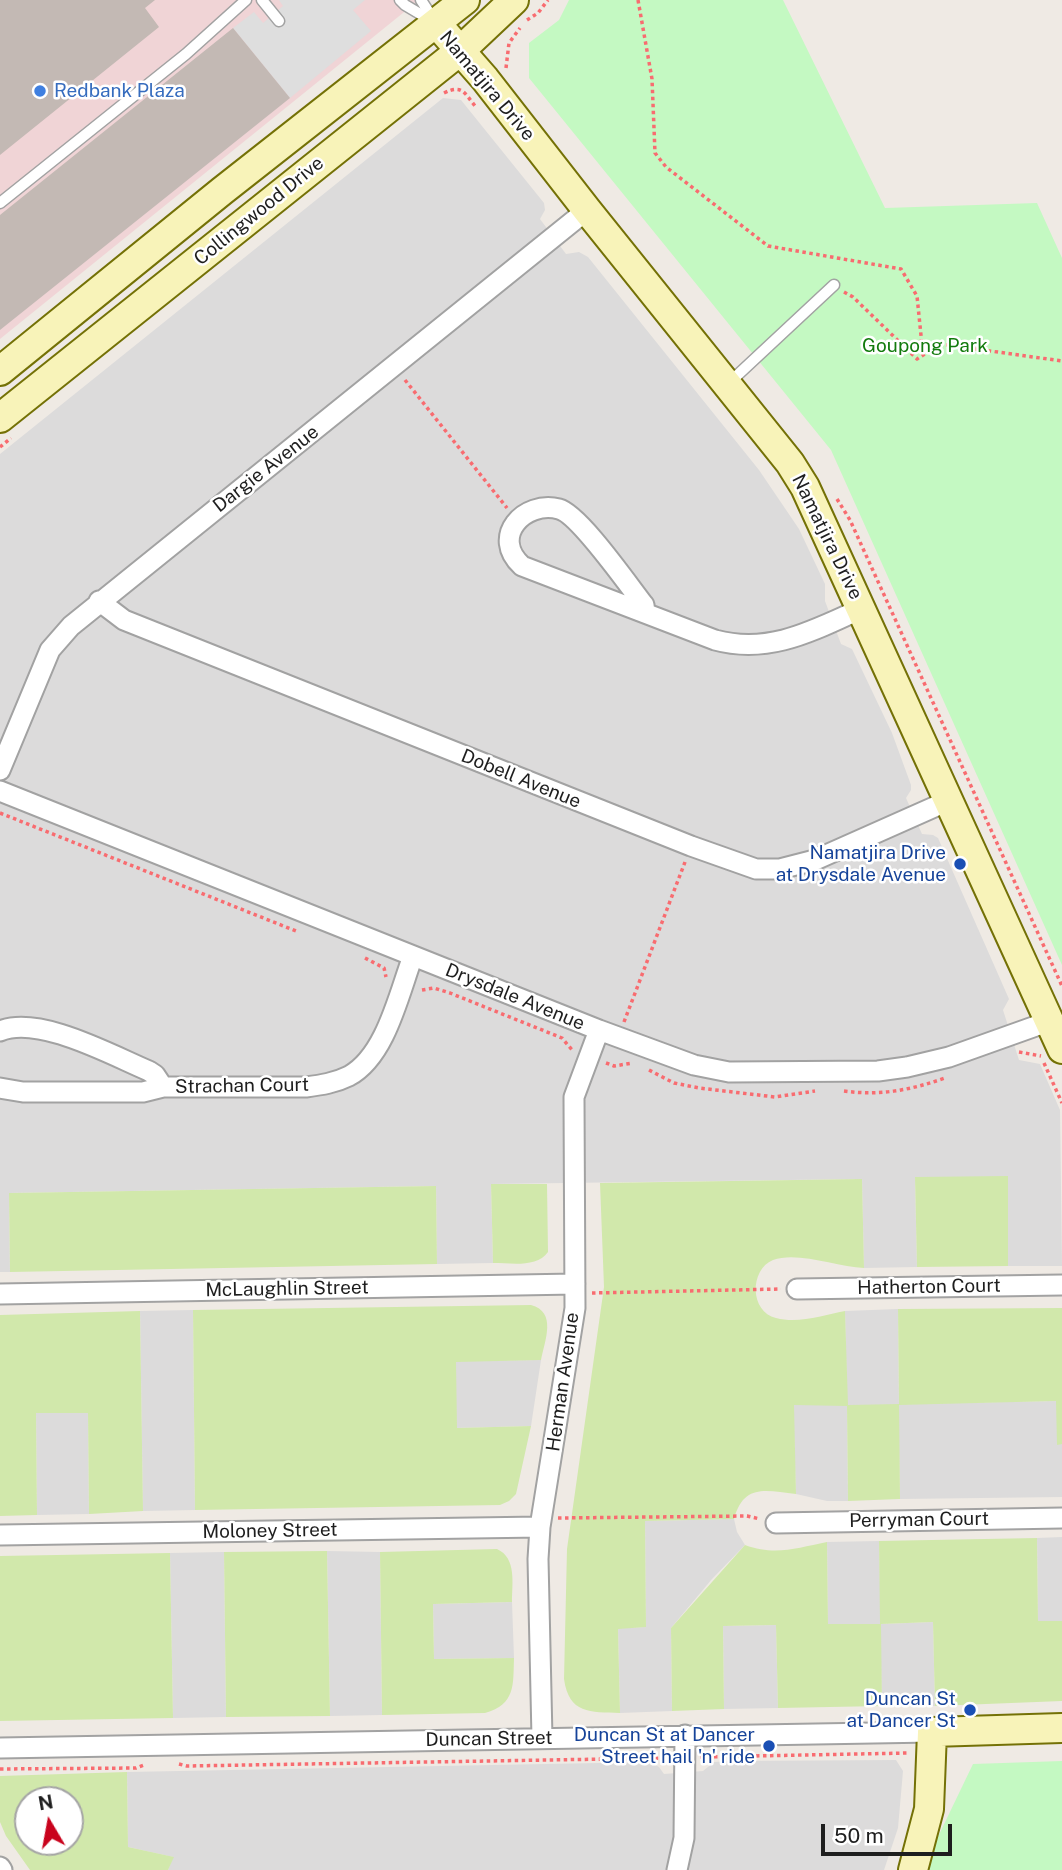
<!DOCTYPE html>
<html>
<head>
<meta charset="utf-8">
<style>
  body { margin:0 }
  #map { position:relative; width:1062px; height:1870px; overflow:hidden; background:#efeae4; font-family:"Public Sans",sans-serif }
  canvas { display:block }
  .north { position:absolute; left:14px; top:1786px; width:70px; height:70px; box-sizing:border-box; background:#fff; border:2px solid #a5a5a5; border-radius:50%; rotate:350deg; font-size:19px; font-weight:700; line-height:28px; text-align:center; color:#1e1e1e }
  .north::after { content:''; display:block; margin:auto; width:24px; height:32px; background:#c9031d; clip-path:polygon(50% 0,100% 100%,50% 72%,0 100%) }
  .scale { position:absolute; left:821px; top:1824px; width:131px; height:32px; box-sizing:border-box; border:4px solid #1e1e1e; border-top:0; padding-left:9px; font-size:21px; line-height:24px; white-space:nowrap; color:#1e1e1e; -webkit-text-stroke:5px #fff; paint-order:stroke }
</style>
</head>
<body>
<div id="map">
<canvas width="1062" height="1870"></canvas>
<div class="north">N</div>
<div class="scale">50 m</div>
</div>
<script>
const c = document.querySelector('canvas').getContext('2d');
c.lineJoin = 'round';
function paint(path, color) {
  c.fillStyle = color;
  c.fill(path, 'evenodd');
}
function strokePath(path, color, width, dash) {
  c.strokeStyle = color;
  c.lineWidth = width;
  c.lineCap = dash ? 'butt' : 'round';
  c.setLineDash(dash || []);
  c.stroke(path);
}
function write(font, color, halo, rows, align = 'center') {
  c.font = font + ' "Public Sans",sans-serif';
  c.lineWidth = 5;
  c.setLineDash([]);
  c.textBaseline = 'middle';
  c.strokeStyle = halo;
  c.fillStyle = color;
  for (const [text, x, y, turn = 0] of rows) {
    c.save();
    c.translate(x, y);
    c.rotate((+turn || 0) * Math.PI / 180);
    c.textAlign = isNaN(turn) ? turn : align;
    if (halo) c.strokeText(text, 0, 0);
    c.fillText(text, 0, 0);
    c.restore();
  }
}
const residential = new Path2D(`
  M 443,98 L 461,100 L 544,203 L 545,210 L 540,219 L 566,254 L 579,252 L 588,257 L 759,470 L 799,529 L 825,584 L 825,601 L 841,644 L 852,649 L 892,733 L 911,785 L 911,790 L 906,798 L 922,834 L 933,835 L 938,838 L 1009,999 L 1003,1010 L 1019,1060 L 1040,1064 L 1060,1110 L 1062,1266 L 1008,1266 L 1008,1177 L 915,1178 L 917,1267 L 864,1268 L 862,1179 L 491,1184 L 493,1263 L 437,1264 L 436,1186 L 9,1193 L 10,1272 L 0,1272 L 0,454 Z
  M 898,1309 L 899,1404 L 1057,1401 L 1057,1444 L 1062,1444 L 1062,1497 L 900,1499 L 898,1405 L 847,1406 L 848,1501 L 827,1501 L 796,1494 L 793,1405 L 847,1405 L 845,1311 Z
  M 193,1310 L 195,1510 L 143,1511 L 140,1311 Z
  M 541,1360 L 531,1426 L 456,1428 L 456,1361 Z
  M 88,1412 L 89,1514 L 37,1515 L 36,1413 Z
  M 734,1519 L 737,1532 L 745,1545 L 712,1579 L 671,1628 L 672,1711 L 620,1713 L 618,1628 L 646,1627 L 645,1521 Z
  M 1062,1537 L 1062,1621 L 1038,1621 L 1037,1538 Z
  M 879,1541 L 881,1624 L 933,1622 L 935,1706 L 882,1706 L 880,1624 L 828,1625 L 827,1542 Z
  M 327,1551 L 380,1552 L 382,1715 L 330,1716 Z
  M 224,1552 L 226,1717 L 173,1718 L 170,1553 Z
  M 512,1602 L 514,1658 L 434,1659 L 433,1604 Z
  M 776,1625 L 778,1708 L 724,1709 L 723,1626 Z
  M 896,1760 L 903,1771 L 898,1828 L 884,1870 L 168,1870 L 173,1857 L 128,1847 L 127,1772 L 651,1762 L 659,1767 L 664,1774 L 703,1771 L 714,1762 L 731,1761 Z`);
const commercial = new Path2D(`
  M 0,0 L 419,0 L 0,339 Z`);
const grass = new Path2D(`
  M 1008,1176 L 1008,1266 L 917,1267 L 915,1177 Z
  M 862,1179 L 864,1268 C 837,1267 798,1251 773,1260 C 749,1270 750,1312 776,1318 C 799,1324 823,1315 845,1311 L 848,1405 L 899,1404 L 898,1309 L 1062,1308 L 1062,1444 L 1057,1445 L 1056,1401 L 899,1405 L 900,1499 L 848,1501 L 847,1406 L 794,1405 L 796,1494 C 766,1491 744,1483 734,1519 L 645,1521 L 646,1627 L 618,1629 L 620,1713 C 590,1712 569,1714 564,1679 L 567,1549 L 604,1287 L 600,1183 Z
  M 491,1184 L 547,1184 L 548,1252 C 537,1268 511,1263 493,1263 Z
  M 436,1186 L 437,1264 L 10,1272 L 9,1193 Z
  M 531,1305 C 557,1312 545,1340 541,1360 L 456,1362 L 457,1428 L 531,1426 L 516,1494 L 509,1501 L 500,1505 L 195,1510 L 193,1310 Z
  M 140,1311 L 143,1511 L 89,1514 L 88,1413 L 36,1413 L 37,1515 L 0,1516 L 0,1315 Z
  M 1037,1538 L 1038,1621 L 1062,1621 L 1062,1701 L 935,1706 L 933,1622 L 881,1624 L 882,1706 L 778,1708 L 776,1625 L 723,1626 L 724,1709 L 672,1711 L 671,1628 L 745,1545 C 775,1556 797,1548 827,1542 L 828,1624 L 880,1624 L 879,1541 Z
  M 497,1549 C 517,1558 512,1584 512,1602 L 433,1604 L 434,1659 L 514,1658 C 513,1685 516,1704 485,1713 L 382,1715 L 380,1552 Z
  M 327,1551 L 330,1716 L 226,1717 L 224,1552 Z
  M 170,1553 L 173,1718 L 0,1721 L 0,1556 Z
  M 127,1772 L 128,1847 L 174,1857 L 168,1870 L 30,1870 L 6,1836 L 0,1822 L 0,1776 ZM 28,1800 L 70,1800 L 70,1842 L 28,1842 Z`);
const park = new Path2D(`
  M 569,0 L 783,0 L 885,208 L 1037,203 L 1062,258 L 1062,965 L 831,450 L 529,78 L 529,43 L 559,20 Z
  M 1062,1761 L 1062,1870 L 922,1870 L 973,1764 Z`);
const parking = new Path2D(`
  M 279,0 L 365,0 L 353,10 L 371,31 L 290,98 L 233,28 L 254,12 L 263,23 L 283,6 Z`);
const building = new Path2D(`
  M 0,0 L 155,0 L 145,8 L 159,27 L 0,155 Z
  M 233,28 L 290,98 L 0,330 L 0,215 Z`);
const path = new Path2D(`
  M 638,0 L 652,79 L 655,153 L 666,167 L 768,246 L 901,269 L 917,296 L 923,355
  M 527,20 L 538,13 L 548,0
  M 506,68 L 509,43 L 520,28
  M 444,93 C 463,84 464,93 476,107
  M 844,292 L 853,297 L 917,359 L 940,344 L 1062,361
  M 405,380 L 507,508
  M 0,447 L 11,438
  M 837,499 L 850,520 L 1062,986
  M 0,813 L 296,931
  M 365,958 L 384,968 L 386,977
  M 422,990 L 434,988 L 450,993 L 562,1038 L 573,1051
  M 624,1022 L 685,862
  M 1019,1052 L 1041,1056
  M 606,1063 L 614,1066 L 633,1063
  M 1044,1063 L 1062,1103
  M 649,1070 L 674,1083 L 699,1088 L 775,1097 L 815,1091
  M 844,1091 C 880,1096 911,1090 945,1078
  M 592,1293 L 781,1289
  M 558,1518 L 747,1516 L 760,1519
  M 700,1757 L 909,1753
  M 179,1764 L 187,1766 L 668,1758
  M 0,1769 L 136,1768 L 144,1765`);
const lane = new Path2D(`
  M 262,0 L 279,21
  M 400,0 L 405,5 L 432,21
  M 421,0 L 434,20
  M 0,203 L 186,54 L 246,0
  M 730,382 L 834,285`);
const street = new Path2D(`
  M 99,601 L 124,620 L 691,846 L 756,869 L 780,869 L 815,860 L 950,800
  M 645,612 L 644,605 C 629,586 579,514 559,509 C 524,500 490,537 522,566 L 715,640 C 770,655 814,630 863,608
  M 0,770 L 50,650 L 71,626 L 587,210
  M 0,791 L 599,1030 L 694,1065 L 729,1072 L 878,1071 L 907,1067 L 949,1057 L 1050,1021
  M 0,1031 C 39,1015 111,1055 149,1071 L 155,1075 L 163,1087
  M 0,1088 L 23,1092 L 143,1092 L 163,1087 L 306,1087 C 321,1085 335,1083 349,1076 C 386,1056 399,993 413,956
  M 797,1289 L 1062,1285
  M 0,1294 L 575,1284
  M 776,1523 L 1062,1518
  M 0,1535 L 540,1527
  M 542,1738 L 538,1559 L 540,1527 L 575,1308 L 574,1097 L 599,1030
  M 0,1748 L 932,1732
  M 0,1867 L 2,1870
  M 677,1870 L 684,1838 L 685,1735`);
const secondary = new Path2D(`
  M 436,23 L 485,79 L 587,210 L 790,463 L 805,487 L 1062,1049
  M 0,371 L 222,191 L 465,0
  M 0,418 L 461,50 L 514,0
  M 913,1870 L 929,1809 L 932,1732 L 1062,1728`);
const markers = [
  [40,91,7,"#3f7fe0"],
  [960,864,7,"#1a4fb4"],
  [970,1710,7,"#1a4fb4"],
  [769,1746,7,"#1a4fb4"]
];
const streetNames = [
  ["Namatjira Drive",487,86,50],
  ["Collingwood Drive",259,211,-39],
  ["Dargie Avenue",266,469,-38],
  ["Namatjira Drive",827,537,64],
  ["Dobell Avenue",521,779,22],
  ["Drysdale Avenue",515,997,22],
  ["Strachan Court",242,1086,-1],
  ["Hatherton Court",929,1287,-1],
  ["McLaughlin Street",287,1289,-1],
  ["Herman Avenue",563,1382,-82],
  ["Perryman Court",919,1520,-1],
  ["Moloney Street",270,1531,-1],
  ["Duncan Street",489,1739,-1]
];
const shopNames = [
  ["Redbank Plaza",54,91]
];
const parkNames = [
  ["Goupong Park",925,346]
];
const transitNames = [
  ["Namatjira Drive",946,853],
  ["at Drysdale Avenue",946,875],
  ["Duncan St",956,1699],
  ["at Dancer St",956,1721],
  ["Duncan St at Dancer",755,1735],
  ["Street hail 'n' ride",755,1757]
];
paint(residential, '#dcdbdb');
paint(commercial, '#f0d4d6');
paint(grass, '#d1e8ab');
paint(park, '#c4f9c2');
paint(parking, '#dedede');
paint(building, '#c3b9b4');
strokePath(lane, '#a2a2a2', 13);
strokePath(street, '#a2a2a2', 23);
strokePath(secondary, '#747106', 32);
strokePath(path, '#f86c70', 3.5, [3.5, 3.5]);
strokePath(lane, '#fff', 10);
strokePath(street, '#fff', 19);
strokePath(secondary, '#f8f3b9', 28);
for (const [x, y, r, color] of markers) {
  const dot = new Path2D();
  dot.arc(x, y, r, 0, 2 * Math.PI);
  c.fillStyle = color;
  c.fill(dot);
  strokePath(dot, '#fff', 2.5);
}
write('19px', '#1e1e1e', '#fff', streetNames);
write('19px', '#366cbe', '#fff', shopNames, 'left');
write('19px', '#127b0d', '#fff', parkNames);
write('19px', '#164399', '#fff', transitNames, 'right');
</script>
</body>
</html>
